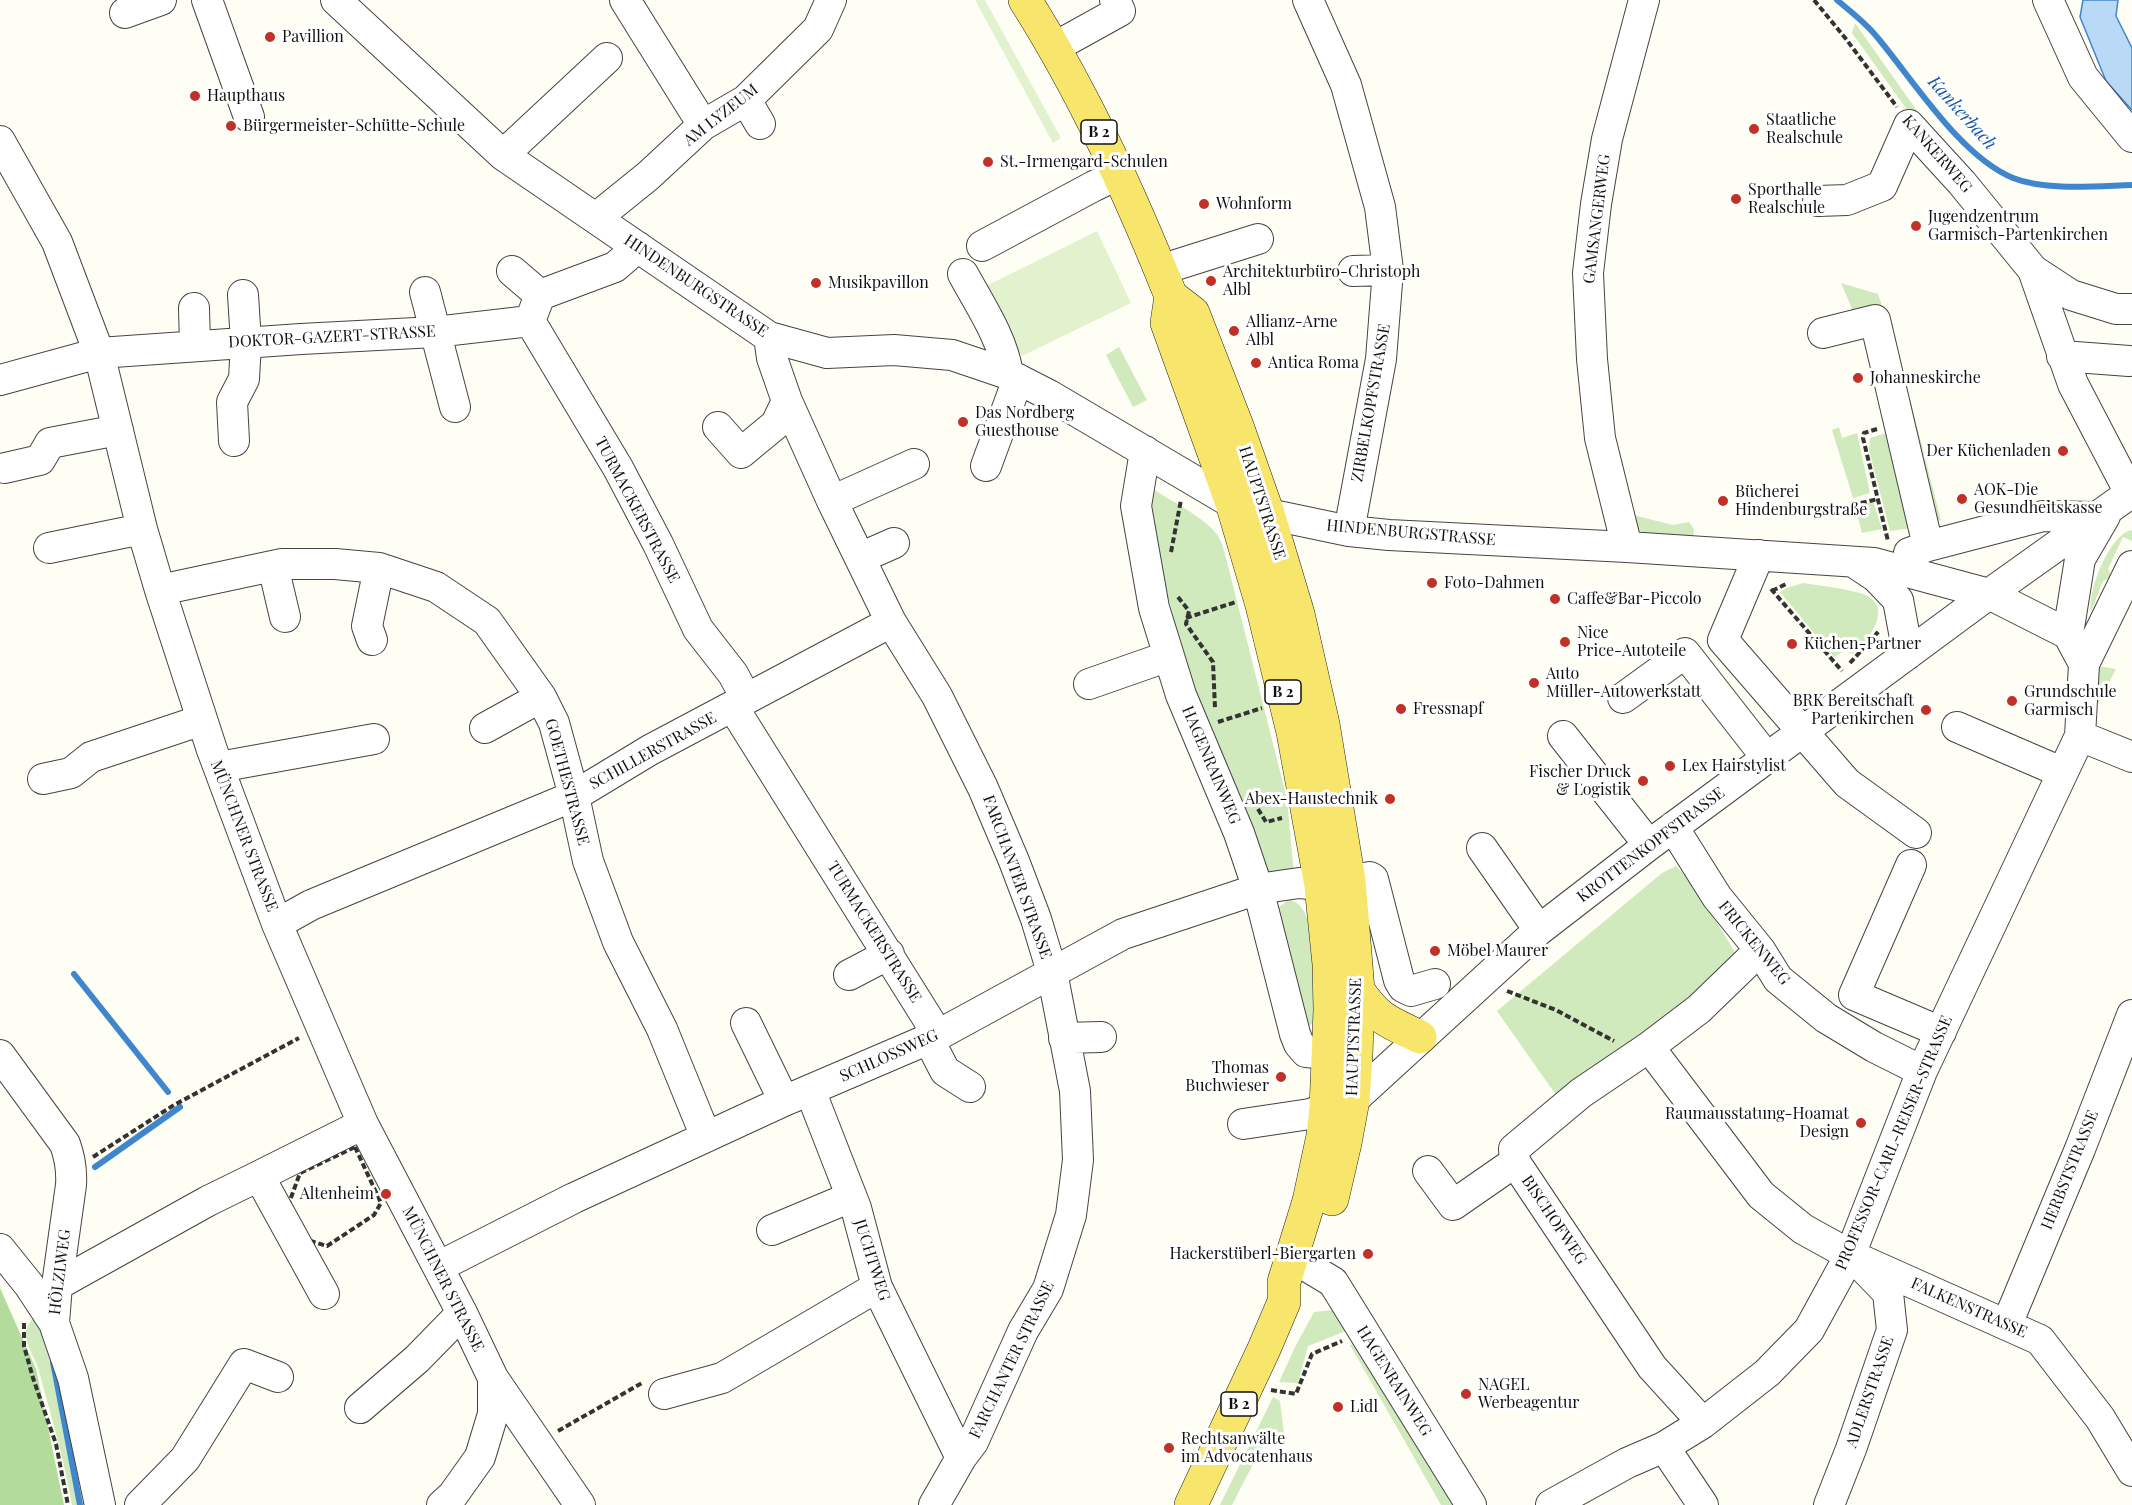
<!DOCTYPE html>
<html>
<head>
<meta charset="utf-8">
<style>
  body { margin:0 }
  canvas { display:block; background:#fffef5 }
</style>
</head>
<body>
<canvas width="2132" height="1505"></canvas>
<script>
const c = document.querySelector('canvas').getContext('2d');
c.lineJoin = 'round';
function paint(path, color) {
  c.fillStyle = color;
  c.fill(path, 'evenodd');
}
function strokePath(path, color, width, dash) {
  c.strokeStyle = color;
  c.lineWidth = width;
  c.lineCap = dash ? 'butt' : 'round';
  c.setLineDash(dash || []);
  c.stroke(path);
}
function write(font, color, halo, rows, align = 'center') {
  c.font = font + ' "Playfair Display",serif';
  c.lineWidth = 6;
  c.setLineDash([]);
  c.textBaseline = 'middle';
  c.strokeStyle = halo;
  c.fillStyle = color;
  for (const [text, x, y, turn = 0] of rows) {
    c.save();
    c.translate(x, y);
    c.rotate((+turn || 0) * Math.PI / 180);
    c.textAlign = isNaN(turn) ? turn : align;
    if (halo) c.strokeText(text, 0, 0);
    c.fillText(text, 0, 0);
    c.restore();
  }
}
const green = new Path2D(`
  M 1855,23 L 1920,115 L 1913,118 L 1852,33 Z
  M 1841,283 L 1878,294 L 1892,334 L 1853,311 Z
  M 1119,347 L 1147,400 L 1133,407 L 1106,355 Z
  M 1910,399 L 1941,520 L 1927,524 L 1899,401 Z
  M 1839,427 L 1842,438 L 1857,433 L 1870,493 L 1853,498 L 1832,430 Z
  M 1889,432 L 1919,527 L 1890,531 L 1869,450 L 1870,438 Z
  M 1153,489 C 1171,501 1206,518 1218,536 C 1222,542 1224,551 1226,558 L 1287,799 L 1294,875 L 1260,883 C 1226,784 1188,686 1165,583 C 1159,553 1149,519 1153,489 Z
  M 1873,501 L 1882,529 L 1862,533 L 1857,514 L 1867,510 L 1867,503 Z
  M 1633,515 L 1673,525 L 1689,522 L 1694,529 L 1693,538 L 1636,536 Z
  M 2132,530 L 2132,541 L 2123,537 L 2108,569 L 2112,577 L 2103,581 L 2091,612 C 2087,592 2110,533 2132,530 Z
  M 1803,583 C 1822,586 1845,588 1863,594 C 1896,606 1868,641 1852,654 L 1845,650 L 1834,657 L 1780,592 L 1787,588 Z
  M 2099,666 L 2116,669 L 2098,704 Z
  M 1676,866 L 1691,881 L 1740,960 L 1705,989 L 1556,1095 L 1497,1011 L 1662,873 Z
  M 1288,900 C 1322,901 1314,999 1313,1023 L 1300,1033 L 1277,918 L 1279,907 Z
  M 1332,1310 L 1346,1331 L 1308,1346 L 1298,1383 L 1279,1382 L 1295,1347 L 1314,1312 Z
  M 39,1314 L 44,1315 L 87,1505 L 72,1505 C 64,1459 51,1416 39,1371 C 36,1360 29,1351 27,1341 C 24,1329 29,1320 39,1314 Z
  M 1361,1343 L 1455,1505 L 1441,1505 L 1350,1345 Z
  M 1273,1397 L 1280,1401 L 1284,1434 L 1266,1439 L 1232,1505 L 1220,1505 Z`);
const forest = new Path2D(`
  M 0,1288 L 36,1369 L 64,1505 L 0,1505 Z`);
const pitch = new Path2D(`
  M 975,0 L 985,0 L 1061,138 L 1053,143 Z
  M 1097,231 L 1131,303 L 1022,356 L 986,286 Z`);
const water = new Path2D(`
  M 2083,0 L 2118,0 L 2116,16 L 2132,48 L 2132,110 L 2106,81 L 2080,17 Z`);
const stream = new Path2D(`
  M 1837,0 C 1851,12 1866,23 1877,37 C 1914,81 1960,156 2013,178 C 2046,191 2097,186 2132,185
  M 74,974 L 168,1092
  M 95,1167 L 180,1107
  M 53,1362 L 80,1505`);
const path = new Path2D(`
  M 1814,0 L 1846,39 L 1897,107
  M 1877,429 L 1864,433 L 1863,438 L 1888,541
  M 1852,505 L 1878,499
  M 1171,552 L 1181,500
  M 1771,589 L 1842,671
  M 1772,591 L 1788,583
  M 1178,597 L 1189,611 L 1186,624 L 1213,662 L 1215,708
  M 1186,618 L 1236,602
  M 1850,663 L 1879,631
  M 1218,722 L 1262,708
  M 1258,809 L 1266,822 L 1282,818
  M 1507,991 L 1556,1010 L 1614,1041
  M 355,1147 L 381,1203 L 374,1215 L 327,1246 L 291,1235 L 289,1203 L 300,1173 Z
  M 93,1157 L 174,1105 L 299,1038
  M 24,1323 L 24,1346 L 33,1378 L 56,1444 L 68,1505
  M 1271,1390 L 1296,1394 L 1312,1354 L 1342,1341
  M 558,1431 L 642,1383`);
const minor = new Path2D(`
  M 207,0 L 249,117
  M 336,0 L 503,155 L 769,337 L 827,353 L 894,350 L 952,355 L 1008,374 L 1049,395 L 1232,503 L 1268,514 L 1349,531 L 1389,535 L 1627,547 L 1874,563 L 1989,594 L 2068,634 L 2084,664
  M 625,0 L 703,125
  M 1308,0 L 1346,85 L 1380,207 L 1388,270 L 1381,359 L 1349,531
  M 2048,0 L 2083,77 L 2132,137
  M 125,13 L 161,0
  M 1055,47 L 1120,11 L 1115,0
  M 746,100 L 760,124
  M 0,141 L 57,242 L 99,353 L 142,529 L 160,590 L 212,750 L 277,924 L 363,1124 L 462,1313 L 493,1378 L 493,1414 L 480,1457 L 453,1495 L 442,1505
  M 503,155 L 607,58
  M 1818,201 L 1847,200 L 1882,186 L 1909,125 L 1962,183 L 2033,270 L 2071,295 L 2116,309 L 2132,309
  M 596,218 L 648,176 L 703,125 L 746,100 L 818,29 L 831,0
  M 982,246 L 1094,186 L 1119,174
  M 1160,270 L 1258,239
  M 2033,270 L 2073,384 L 2130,493
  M 512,271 L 540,295
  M 1353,271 L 1388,270
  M 963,274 C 980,305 1003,339 1008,374
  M 425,292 L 455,407
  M 194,308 L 195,346
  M 530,321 L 618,468 L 658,544 L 698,629 L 733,674 L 746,698
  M 1823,333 L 1875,320 L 1928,546
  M 769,337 L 772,358 L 787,401 L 832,501 L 891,622 L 937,696 L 983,788 L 1014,861 L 1036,919 L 1052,972 L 1075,1091 L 1078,1160 L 1071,1215 L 1048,1289 L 1023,1331 L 973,1442 L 961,1458 L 934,1505
  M 2062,356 L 2129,361
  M 0,380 L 99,353 L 301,339 L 435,332 L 530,321 L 540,295 L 615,267 L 638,247
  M 718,427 L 741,453 L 776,424 L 787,401
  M 234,441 L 232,402 L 244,379 L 246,342 L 243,295
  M 1145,451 L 1136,506 L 1154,608 L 1181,695 L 1239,833 L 1258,889 L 1295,1034 L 1299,1044 L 1306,1052 L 1329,1054
  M 986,466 L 1018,379
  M 5,468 L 40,460 L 50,443 L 118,430
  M 832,501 L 914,464
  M 1627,547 L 1600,438 L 1592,359 L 1588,273 L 1596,204 L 1607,139 L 1644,0
  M 49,548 L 142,529
  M 1909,553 L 1928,546 L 2043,516 L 2097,517
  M 1759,555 L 1723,640 L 1847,783 L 1916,833
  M 860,558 L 894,543
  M 1855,563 L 1876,577 L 1898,600 L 1908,654
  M 273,566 L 285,617
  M 160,590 L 282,564 L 335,564 L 379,568 L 436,587 L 487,621 L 541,697 L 554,723 L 574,796 L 588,861 L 618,942 L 662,1029 L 706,1137
  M 2068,634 L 2080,559 L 2105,516
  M 372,640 L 367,626 L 379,568
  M 1089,684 L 1169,656
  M 1623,698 L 1685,653 L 1767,758
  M 733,707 L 938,1035
  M 1957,727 L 2061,772
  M 485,728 L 541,697
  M 1563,736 L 1649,845
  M 2080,736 L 2132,757
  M 219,767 L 374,739
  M 43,779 L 71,773 L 91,757 L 202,720
  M 1673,827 L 1717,897 L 1760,950 L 1778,979 L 1826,1018 L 1874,1047 L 1922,1071
  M 1482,848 L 1539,930
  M 1911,865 L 1854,995 L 1941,1032
  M 277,924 L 311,905 L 574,796 L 650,750 L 891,622
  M 849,975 L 889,954
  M 746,1023 L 784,1101
  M 928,1038 L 945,1071 L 970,1087
  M 1064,1038 L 1101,1037
  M 1649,1047 L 1761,1195 L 1803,1229 L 1850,1255 L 2040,1340 L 2100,1418 L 2132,1471
  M 0,1055 L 65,1144 C 70,1158 72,1170 71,1185 L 57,1285 L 54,1323 L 73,1378 L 100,1505
  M 810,1090 L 856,1208 L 877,1287 L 961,1458
  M 1243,1124 L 1310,1114 L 1353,1100 L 1539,930 L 1649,845 L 1989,594 L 2132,492
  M 1428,1171 L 1453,1205 L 1515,1162
  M 772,1230 L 851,1197
  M 0,1249 L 29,1285 L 54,1323
  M 438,1267 L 574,1198 L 784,1101 L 938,1035 L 1123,934 L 1258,889 L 1299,883 L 1321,885 L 1370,877 L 1373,879 L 1399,980 L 1403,987 L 1411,991 L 1435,984
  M 1308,1267 L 1333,1282 L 1471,1505
  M 57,1285 L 208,1201 L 259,1176
  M 324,1294 L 259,1176 L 363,1124
  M 2007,1324 L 2080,1149 L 2132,1015
  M 493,1378 L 580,1505
  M 664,1394 L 722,1378 L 877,1287
  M 360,1408 L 417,1359 L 462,1313
  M 1703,1423 L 1652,1367 L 1515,1162 L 1514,1149 L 1581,1093 L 1649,1047 L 1699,1009 L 1760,950
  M 1664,1447 L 1703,1505
  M 140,1505 L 185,1459 L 244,1364 L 278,1377
  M 1551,1505 L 1627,1463 L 1664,1447 L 1703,1423 L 1767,1373 L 1809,1330 L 1850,1255 L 1922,1071 L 2080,736 L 2084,664 L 2132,566
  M 1829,1505 L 1851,1449 L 1892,1330 L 1888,1293 L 1861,1265`);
const major = new Path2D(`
  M 1025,0 C 1084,93 1130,194 1171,296 L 1167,323 L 1232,503 L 1262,605 L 1293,732 L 1321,885 L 1329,964 L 1330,1010 L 1326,1108 L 1323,1136 L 1309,1201 L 1284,1282 L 1284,1302 L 1264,1349 L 1191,1505
  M 1171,296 L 1193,313 L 1237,426 L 1268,514 L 1298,614 L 1323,724 L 1349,881 L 1358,990 L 1356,1056 L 1353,1100 L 1345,1143 L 1332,1199
  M 1358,990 C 1378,1020 1389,1022 1420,1037`);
const markers = [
  [270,37,6,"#c23128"],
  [195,96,6,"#c23128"],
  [231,126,6,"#c23128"],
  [1754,129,6,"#c23128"],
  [988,162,6,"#c23128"],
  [1736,199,6,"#c23128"],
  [1204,204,6,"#c23128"],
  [1916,226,6,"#c23128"],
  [1211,281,6,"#c23128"],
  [816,283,6,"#c23128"],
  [1234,331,6,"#c23128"],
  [1256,363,6,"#c23128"],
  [1858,378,6,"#c23128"],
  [963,422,6,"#c23128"],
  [2063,451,6,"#c23128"],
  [1962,499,6,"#c23128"],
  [1723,501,6,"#c23128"],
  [1432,583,6,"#c23128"],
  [1555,599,6,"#c23128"],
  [1565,642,6,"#c23128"],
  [1792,644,6,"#c23128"],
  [1534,683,6,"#c23128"],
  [2012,701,6,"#c23128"],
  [1401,709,6,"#c23128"],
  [1926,710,6,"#c23128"],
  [1670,766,6,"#c23128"],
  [1643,781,6,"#c23128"],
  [1390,799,6,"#c23128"],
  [1435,951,6,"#c23128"],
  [1281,1077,6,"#c23128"],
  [1861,1123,6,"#c23128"],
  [386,1194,6,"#c23128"],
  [1368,1254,6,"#c23128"],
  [1466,1394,6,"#c23128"],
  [1338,1407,6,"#c23128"],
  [1169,1448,6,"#c23128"]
];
const shields = [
  [1099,132,36],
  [1283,692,36],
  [1239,1404,36]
];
const shieldNames = [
  ["B 2",1099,132],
  ["B 2",1283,692],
  ["B 2",1239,1404]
];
const poiNames = [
  ["Pavillion",282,37],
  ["Haupthaus",207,96],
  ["Staatliche",1766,120],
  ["Realschule",1766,138],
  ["Bürgermeister-Schütte-Schule",243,126],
  ["St.-Irmengard-Schulen",1000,162],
  ["Sporthalle",1748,190],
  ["Realschule",1748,208],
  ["Wohnform",1216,204],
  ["Jugendzentrum",1928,217],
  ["Garmisch-Partenkirchen",1928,235],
  ["Architekturbüro-Christoph",1223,272],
  ["Albl",1223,290],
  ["Musikpavillon",828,283],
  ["Allianz-Arne",1246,322],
  ["Albl",1246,340],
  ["Antica Roma",1268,363],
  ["Johanneskirche",1870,378],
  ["Das Nordberg",975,413],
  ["Guesthouse",975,431],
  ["Der Küchenladen",2051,451,"right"],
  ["AOK-Die",1974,490],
  ["Gesundheitskasse",1974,508],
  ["Bücherei",1735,492],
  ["Hindenburgstraße",1735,510],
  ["Foto-Dahmen",1444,583],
  ["Caffe&Bar-Piccolo",1567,599],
  ["Nice",1577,633],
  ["Price-Autoteile",1577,651],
  ["Küchen-Partner",1804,644],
  ["Auto",1546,674],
  ["Müller-Autowerkstatt",1546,692],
  ["Grundschule",2024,692],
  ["Garmisch",2024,710],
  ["BRK Bereitschaft",1914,701,"right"],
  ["Partenkirchen",1914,719,"right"],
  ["Fressnapf",1413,709],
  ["Lex Hairstylist",1682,766],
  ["Fischer Druck",1631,772,"right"],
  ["& Logistik",1631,790,"right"],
  ["Abex-Haustechnik",1378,799,"right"],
  ["Möbel Maurer",1447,951],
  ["Thomas",1269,1068,"right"],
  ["Buchwieser",1269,1086,"right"],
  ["Raumausstatung-Hoamat",1849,1114,"right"],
  ["Design",1849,1132,"right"],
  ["Altenheim",374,1194,"right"],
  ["Hackerstüberl-Biergarten",1356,1254,"right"],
  ["NAGEL",1478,1385],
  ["Werbeagentur",1478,1403],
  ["Lidl",1350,1407],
  ["Rechtsanwälte",1181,1439],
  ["im Advocatenhaus",1181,1457]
];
const streetNames = [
  ["AM LYZEUM",721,115,-38],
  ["KANKERWEG",1937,154,49],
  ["GAMSANGERWEG",1597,219,-83],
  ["HINDENBURGSTRASSE",696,286,34],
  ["DOKTOR-GAZERT-STRASSE",332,337,-3],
  ["ZIRBELKOPFSTRASSE",1371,403,-80],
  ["HAUPTSTRASSE",1262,503,72],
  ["TURMACKERSTRASSE",637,510,62],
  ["HINDENBURGSTRASSE",1411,533,5],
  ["SCHILLERSTRASSE",653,751,-29],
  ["HAGENRAINWEG",1211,765,67],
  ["GOETHESTRASSE",567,782,75],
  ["MÜNCHNER STRASSE",244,836,69],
  ["KROTTENKOPFSTRASSE",1651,845,-37],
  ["FARCHANTER STRASSE",1017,877,70],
  ["TURMACKERSTRASSE",874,932,58],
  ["FRICKENWEG",1754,943,51],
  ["HAUPTSTRASSE",1354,1037,-88],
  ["SCHLOSSWEG",889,1056,-24],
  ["PROFESSOR-CARL-REISER-STRASSE",1894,1143,-67],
  ["HERBSTSTRASSE",2070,1170,-68],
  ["BISCHOFWEG",1554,1220,56],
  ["JUCHTWEG",872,1260,72],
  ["HÖLZLWEG",60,1272,-83],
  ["MÜNCHNER STRASSE",443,1279,63],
  ["FALKENSTRASSE",1969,1308,24],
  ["FARCHANTER STRASSE",1012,1360,-64],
  ["HAGENRAINWEG",1394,1381,58],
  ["ADLERSTRASSE",1870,1392,-71]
];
const waterNames = [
  ["Kankerbach",1962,113,48]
];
paint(green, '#d0eabd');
paint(forest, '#b2db9c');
paint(pitch, '#e2f2cf');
paint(water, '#b9d9f6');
strokePath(water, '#4086cd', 1.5);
strokePath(stream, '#4086cd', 6);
strokePath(minor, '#444', 32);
strokePath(major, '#222', 34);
strokePath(path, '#333', 4, [6, 3]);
strokePath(minor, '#fff', 30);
strokePath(major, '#f8e56c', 33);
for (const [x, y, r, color] of markers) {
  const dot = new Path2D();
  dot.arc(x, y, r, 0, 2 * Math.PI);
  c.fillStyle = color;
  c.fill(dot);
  strokePath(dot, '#fff', 2);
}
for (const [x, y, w] of shields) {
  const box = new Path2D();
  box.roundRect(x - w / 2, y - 12, w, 24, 4.5);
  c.fillStyle = '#fff';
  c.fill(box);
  strokePath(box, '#111', 1.5);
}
write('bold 15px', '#111', null, shieldNames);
write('16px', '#111', '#fff', poiNames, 'left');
write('16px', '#111', '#fff', streetNames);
write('italic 18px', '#1858a4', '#fff', waterNames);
</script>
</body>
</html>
